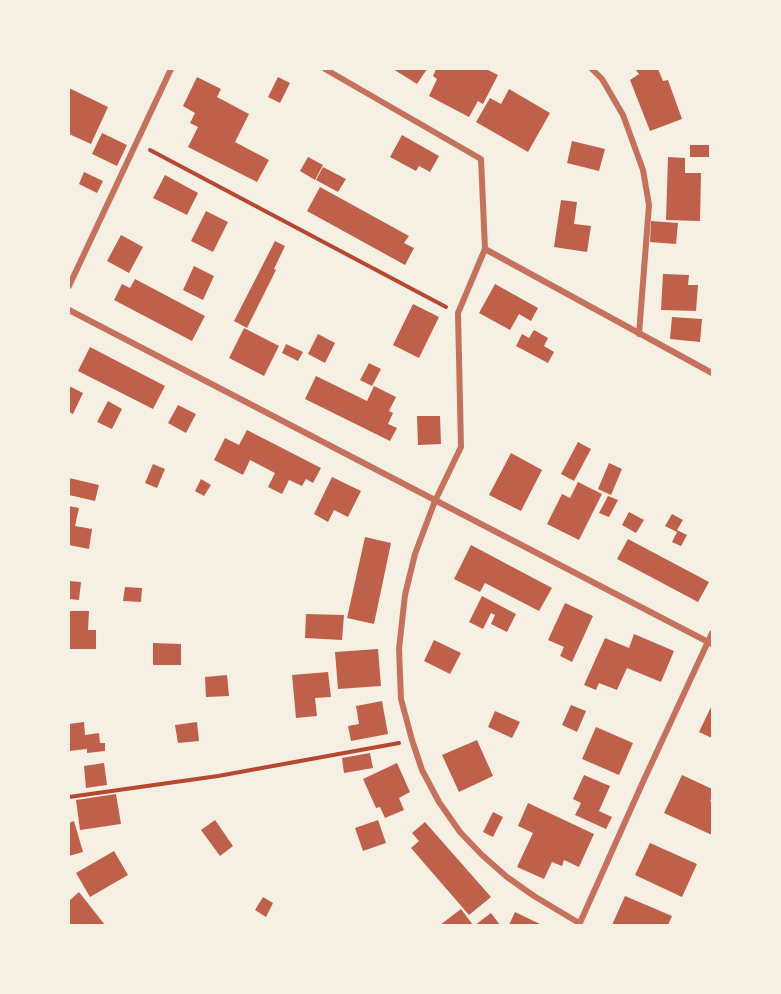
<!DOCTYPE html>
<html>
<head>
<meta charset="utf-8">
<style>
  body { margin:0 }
  #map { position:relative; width:781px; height:994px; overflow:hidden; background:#f6efe4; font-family:Rubik,sans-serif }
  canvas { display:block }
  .frame { position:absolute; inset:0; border:70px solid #f6efe4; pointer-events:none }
</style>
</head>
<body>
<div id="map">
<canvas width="781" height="994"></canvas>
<div class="frame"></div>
</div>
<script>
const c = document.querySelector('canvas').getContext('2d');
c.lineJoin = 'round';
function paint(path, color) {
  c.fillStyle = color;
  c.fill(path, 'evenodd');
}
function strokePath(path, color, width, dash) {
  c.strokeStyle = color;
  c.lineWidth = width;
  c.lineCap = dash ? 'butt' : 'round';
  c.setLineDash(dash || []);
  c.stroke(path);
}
const building = new Path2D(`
  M 393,69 L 427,69 L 417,84 Z
  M 436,69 L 486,69 L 498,75 L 483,104 L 478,101 L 469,117 L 429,96 L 437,79 L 433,76 Z
  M 635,69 L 658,69 L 663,81 L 668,80 L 682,119 L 650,131 L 630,80 L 639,74 Z
  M 197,77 L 221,89 L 217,97 L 249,114 L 235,142 L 269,160 L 257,182 L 188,147 L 198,127 L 190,123 L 195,113 L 183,106 Z
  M 278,77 L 290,83 L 280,103 L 268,97 Z
  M 69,88 L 108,107 L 91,144 L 69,134 Z
  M 509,89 L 550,113 L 528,152 L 476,122 L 490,98 L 501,104 Z
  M 102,133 L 127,145 L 117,166 L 92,154 Z
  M 402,135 L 439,156 L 430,172 L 419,166 L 416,171 L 390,157 Z
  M 572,141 L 605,149 L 599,171 L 567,163 Z
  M 690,145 L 709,145 L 709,157 L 690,157 Z
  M 308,157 L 323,165 L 315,180 L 300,171 Z
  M 668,157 L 685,158 L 685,173 L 701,173 L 700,221 L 666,220 Z
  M 323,167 L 346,179 L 338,192 L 316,180 Z
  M 84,172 L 103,181 L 97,193 L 79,184 Z
  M 165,175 L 198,193 L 187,215 L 153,198 Z
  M 320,187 L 409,236 L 404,243 L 414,248 L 405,265 L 307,211 Z
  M 561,200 L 577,202 L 574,224 L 591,226 L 587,252 L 554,247 Z
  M 206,211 L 228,222 L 213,252 L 191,241 Z
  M 651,221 L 678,223 L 676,244 L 650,242 Z
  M 121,235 L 143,247 L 129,273 L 107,261 Z
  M 275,241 L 285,246 L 274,269 L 276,270 L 247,328 L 234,321 Z
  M 194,266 L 214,276 L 203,300 L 183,290 Z
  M 663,274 L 689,275 L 688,285 L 698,285 L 696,311 L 661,310 Z
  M 135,279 L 205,316 L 192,341 L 114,300 L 122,284 L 130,288 Z
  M 495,284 L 538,308 L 531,321 L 519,314 L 510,330 L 479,313 Z
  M 413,304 L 439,317 L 419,358 L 393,345 Z
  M 672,317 L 702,319 L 700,342 L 670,339 Z
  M 244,328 L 279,346 L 264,376 L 229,358 Z
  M 534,330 L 548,338 L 544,346 L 554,352 L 548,363 L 516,346 L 522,334 L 529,338 Z
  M 318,334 L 335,343 L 325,363 L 308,354 Z
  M 286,344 L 303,352 L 298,361 L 282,353 Z
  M 90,347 L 165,386 L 153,409 L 78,371 Z
  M 369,363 L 381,369 L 372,386 L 360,380 Z
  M 316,376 L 367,401 L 374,386 L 396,397 L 389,411 L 393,413 L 388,424 L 397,428 L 390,441 L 305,399 Z
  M 69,386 L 83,393 L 73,414 L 69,412 Z
  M 108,401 L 122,409 L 112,429 L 97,422 Z
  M 178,405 L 196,414 L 186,433 L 168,423 Z
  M 417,416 L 440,416 L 441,444 L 418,445 Z
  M 247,430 L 321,468 L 313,483 L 306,479 L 302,486 L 289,480 L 282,494 L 268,487 L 275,473 L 250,460 L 243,475 L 214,460 L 225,438 L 239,445 Z
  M 578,442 L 591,449 L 574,481 L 561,474 Z
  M 511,453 L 542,470 L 521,511 L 489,495 Z
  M 609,463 L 622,469 L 611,495 L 598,489 Z
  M 153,464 L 165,469 L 157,488 L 145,483 Z
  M 332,477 L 361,491 L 348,517 L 334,510 L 328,522 L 314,514 Z
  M 69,478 L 99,485 L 95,501 L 69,495 Z
  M 201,479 L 211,485 L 204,496 L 195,491 Z
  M 578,482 L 602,494 L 579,540 L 547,524 L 562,494 L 570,498 Z
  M 608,496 L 618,500 L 609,517 L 599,513 Z
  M 69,506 L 79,508 L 75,526 L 92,529 L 89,549 L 69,545 Z
  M 629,512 L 644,520 L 636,533 L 622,525 Z
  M 672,514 L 683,520 L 677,530 L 687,535 L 681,546 L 672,542 L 677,532 L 665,526 Z
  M 365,537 L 391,543 L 374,624 L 347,618 Z
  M 628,539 L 709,582 L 698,602 L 617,559 Z
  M 471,545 L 552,588 L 539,611 L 485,583 L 480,592 L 454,579 Z
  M 69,581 L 81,582 L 79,600 L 69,599 Z
  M 125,587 L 142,588 L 141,602 L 123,601 Z
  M 482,596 L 516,614 L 507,632 L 491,624 L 495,615 L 491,613 L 483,629 L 469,622 Z
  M 565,603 L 593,616 L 572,662 L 560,656 L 564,647 L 548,640 Z
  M 69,611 L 89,611 L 88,630 L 96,630 L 96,649 L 69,649 Z
  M 306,614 L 344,615 L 342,640 L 305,638 Z
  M 634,634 L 674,651 L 661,682 L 627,668 L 617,690 L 599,683 L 596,690 L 584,685 L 605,638 L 629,648 Z
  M 434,640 L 461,653 L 450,674 L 424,661 Z
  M 153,643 L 181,644 L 181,665 L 153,665 Z
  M 378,649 L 381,686 L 338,689 L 335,652 Z
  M 328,672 L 331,697 L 315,698 L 317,716 L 296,718 L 292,675 Z
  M 227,675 L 229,696 L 206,697 L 205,677 Z
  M 382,701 L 388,734 L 351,741 L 348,726 L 359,724 L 356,706 Z
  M 571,705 L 586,711 L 577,732 L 562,725 Z
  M 712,705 L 712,738 L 699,732 Z
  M 495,711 L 520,722 L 512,738 L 488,727 Z
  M 84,722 L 85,735 L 99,733 L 100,743 L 105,743 L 105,751 L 87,753 L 87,749 L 69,751 L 69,724 Z
  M 197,722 L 199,741 L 178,743 L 175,725 Z
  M 596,727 L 633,743 L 619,775 L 582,759 Z
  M 477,740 L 493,776 L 459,792 L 442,755 Z
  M 370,753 L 373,768 L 344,773 L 342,758 Z
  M 104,763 L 107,785 L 86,788 L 84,766 Z
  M 397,763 L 410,792 L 399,798 L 404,810 L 385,818 L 380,807 L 376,808 L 363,779 Z
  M 584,775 L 610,786 L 599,811 L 612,817 L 606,829 L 575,815 L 581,803 L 573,799 Z
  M 682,775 L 712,789 L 712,797 L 710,801 L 712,802 L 712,835 L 664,813 Z
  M 116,794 L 121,824 L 80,830 L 76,800 Z
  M 528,803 L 594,834 L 579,867 L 564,860 L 562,866 L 552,862 L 544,879 L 517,867 L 533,833 L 518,826 Z
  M 493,812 L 503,817 L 493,837 L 483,832 Z
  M 215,820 L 233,846 L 220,856 L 201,830 Z
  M 378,820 L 386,843 L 363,851 L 355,828 Z
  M 74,821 L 83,852 L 69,856 L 69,823 Z
  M 425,822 L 491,897 L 469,915 L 411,848 L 419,841 L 412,833 Z
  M 650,843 L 697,864 L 682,897 L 635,875 Z
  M 114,851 L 128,875 L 90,897 L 76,873 Z
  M 79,892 L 105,925 L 71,925 L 69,922 L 69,901 Z
  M 625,896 L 672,916 L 668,925 L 612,925 Z
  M 263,897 L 273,903 L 266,917 L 255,910 Z
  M 461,909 L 473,925 L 440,925 Z
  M 515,912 L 542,925 L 509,925 Z
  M 491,913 L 500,925 L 475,925 Z`);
const path = new Path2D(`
  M 150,150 L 446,307
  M 69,797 L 218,776 L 399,743`);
const minor = new Path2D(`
  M 325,69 L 481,159 L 485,249 L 712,373
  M 592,69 L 602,79 L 623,115 L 643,170 L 649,205 L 639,334
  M 485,249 L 458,313 L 461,447 L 435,501 L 415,554 L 405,595 L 399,649 L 401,699 L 412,740 L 422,770 L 439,802 L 460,832 L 482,855 L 507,877 L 534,896 L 579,923
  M 69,286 L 171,69
  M 69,310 L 712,644
  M 579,925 L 642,784 L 712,633`);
paint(building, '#bf614a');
strokePath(path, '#b5482f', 4);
strokePath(minor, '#c5725c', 6);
</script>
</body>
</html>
